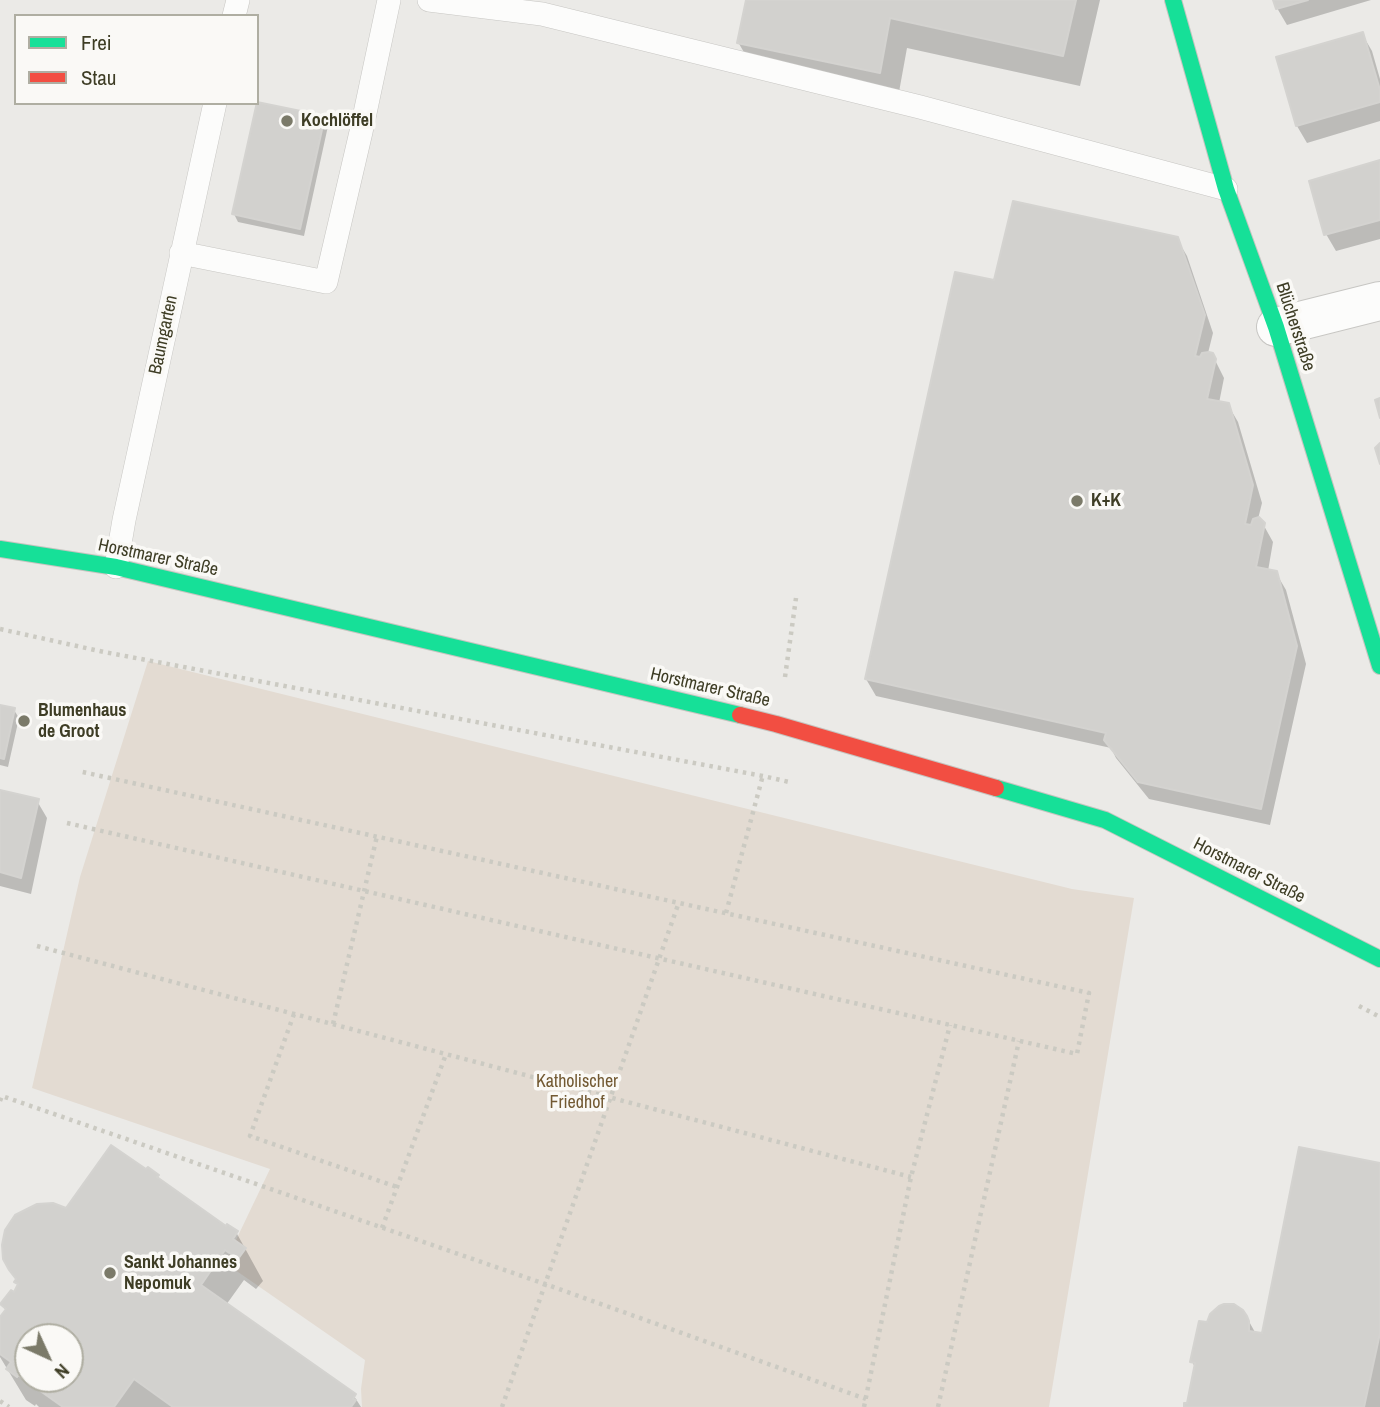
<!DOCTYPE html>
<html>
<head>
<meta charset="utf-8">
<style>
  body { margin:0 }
  #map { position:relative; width:1380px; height:1407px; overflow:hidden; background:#ebeae7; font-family:"Archivo Narrow",sans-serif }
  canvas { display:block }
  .legend { position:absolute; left:14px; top:14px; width:245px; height:91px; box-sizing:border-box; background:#faf9f6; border:2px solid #afaea2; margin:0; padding:9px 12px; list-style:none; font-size:21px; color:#3e3d25 }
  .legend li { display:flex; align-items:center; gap:14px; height:35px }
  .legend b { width:35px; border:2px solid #afaea2 }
  .north { position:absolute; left:14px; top:1323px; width:70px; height:70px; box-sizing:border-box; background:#faf9f6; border:2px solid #afaea2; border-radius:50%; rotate:135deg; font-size:19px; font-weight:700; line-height:28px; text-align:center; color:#3e3d25 }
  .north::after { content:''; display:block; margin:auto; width:24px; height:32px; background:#7b7a69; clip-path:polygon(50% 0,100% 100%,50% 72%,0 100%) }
</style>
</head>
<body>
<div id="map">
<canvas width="1380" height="1407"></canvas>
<ul class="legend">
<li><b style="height:9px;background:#16e098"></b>Frei</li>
<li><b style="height:9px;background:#f24e42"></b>Stau</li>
</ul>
<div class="north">N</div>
</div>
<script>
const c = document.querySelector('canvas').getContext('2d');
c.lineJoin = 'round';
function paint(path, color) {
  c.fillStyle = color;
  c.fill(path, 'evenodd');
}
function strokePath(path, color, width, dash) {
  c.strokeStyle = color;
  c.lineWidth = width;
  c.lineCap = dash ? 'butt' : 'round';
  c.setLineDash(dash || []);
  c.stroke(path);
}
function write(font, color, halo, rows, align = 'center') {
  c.font = font + ' "Archivo Narrow",sans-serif';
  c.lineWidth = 7;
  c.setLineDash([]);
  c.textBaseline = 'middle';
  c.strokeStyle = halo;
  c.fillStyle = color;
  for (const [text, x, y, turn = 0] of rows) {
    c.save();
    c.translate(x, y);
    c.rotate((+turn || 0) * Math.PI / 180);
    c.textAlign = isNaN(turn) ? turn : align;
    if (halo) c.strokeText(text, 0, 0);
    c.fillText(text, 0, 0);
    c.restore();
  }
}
const green = new Path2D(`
  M 148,661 L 1072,889 L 1134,898 L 1049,1407 L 362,1407 L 361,1389 L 365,1360 L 225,1263 L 270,1169 L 32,1088 L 80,877 Z`);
const shadow = new Path2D(`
  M 748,0 L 1100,0 L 1080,86 L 907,48 L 897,103 L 756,73 L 738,42 Z
  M 1275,0 L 1371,0 L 1287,25 L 1277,8 Z
  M 1362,34 L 1372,51 L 1380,79 L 1380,121 L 1307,143 L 1297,126 L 1278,58 Z
  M 323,118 L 328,126 L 304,236 L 238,222 L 234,214 Z
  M 1380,162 L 1380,239 L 1336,251 L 1326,234 Z
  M 1177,239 L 1187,256 L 1213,333 L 1208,353 L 1212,354 L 1224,378 L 1219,403 L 1228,405 L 1238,422 L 1262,503 L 1258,519 L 1263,524 L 1273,542 L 1268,571 L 1276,573 L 1286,590 L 1306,664 L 1270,825 L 1149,799 L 1116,758 L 1111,748 L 876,696 L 866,679 L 995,282 Z
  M 0,707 L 14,710 L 19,718 L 8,767 L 0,765 Z
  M 0,791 L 37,801 L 47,818 L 31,894 L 0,886 Z
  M 1380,1165 L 1380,1407 L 1186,1407 L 1188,1405 L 1195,1368 L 1192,1361 L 1208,1324 L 1246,1316 L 1256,1334 L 1263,1335 Z
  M 147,1172 L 158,1176 L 161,1182 L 227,1228 L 236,1232 L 263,1281 L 256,1289 L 244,1280 L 226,1305 L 354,1396 L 361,1407 L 39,1407 L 36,1404 L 35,1406 L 26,1400 L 0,1357 L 0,1320 L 6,1311 L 2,1304 L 14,1294 L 19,1287 L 16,1282 L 67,1210 ZM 28,1337 L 70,1337 L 70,1379 L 28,1379 Z`);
const building = new Path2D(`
  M 746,0 L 1076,0 L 1063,56 L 890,18 L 880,73 L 737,43 Z
  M 1273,0 L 1308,0 L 1276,9 Z
  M 1363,32 L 1380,90 L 1380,102 L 1296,126 L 1276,57 Z
  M 257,102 L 325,116 L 300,229 L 232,214 Z
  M 1380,160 L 1380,220 L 1324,235 L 1309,181 Z
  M 1013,201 L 1178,237 L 1205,315 L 1195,356 L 1200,357 L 1202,353 L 1209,352 L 1213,353 L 1216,359 L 1207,399 L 1229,403 L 1253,485 L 1245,524 L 1251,525 L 1253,519 L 1259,517 L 1265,523 L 1256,567 L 1277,571 L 1297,646 L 1261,809 L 1138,782 L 1104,740 L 1106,733 L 865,679 L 955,272 L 994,280 Z
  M 1380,398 L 1380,418 L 1375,400 Z
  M 1380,443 L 1380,464 L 1375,448 Z
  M 0,705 L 15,708 L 4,759 L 0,758 Z
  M 0,790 L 39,799 L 21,878 L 0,872 Z
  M 111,1145 L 146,1169 L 148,1167 L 159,1175 L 157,1177 L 226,1226 L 227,1224 L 238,1231 L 233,1239 L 246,1248 L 238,1259 L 225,1250 L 201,1285 L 356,1394 L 353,1399 L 356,1400 L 351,1407 L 173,1407 L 134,1379 L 114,1407 L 63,1407 L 18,1375 L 17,1377 L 6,1369 L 11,1362 L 0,1354 L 0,1317 L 6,1309 L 0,1304 L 11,1290 L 14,1292 L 18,1284 L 14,1282 L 16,1279 L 9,1270 L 3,1259 L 2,1245 L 5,1230 L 15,1215 L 37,1204 L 53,1203 L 66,1208 ZM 28,1337 L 70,1337 L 70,1379 L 28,1379 Z
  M 1299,1147 L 1380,1163 L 1380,1333 L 1364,1407 L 1184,1407 L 1184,1403 L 1187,1403 L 1195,1363 L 1190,1362 L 1199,1321 L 1207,1322 L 1210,1314 L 1219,1306 L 1224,1304 L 1234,1304 L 1243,1310 L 1247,1316 L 1249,1321 L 1249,1331 L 1262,1333 Z`);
const path = new Path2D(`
  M 0,629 L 104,652 L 763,776 L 789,782
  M 785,677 L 796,598
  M 67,823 L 1077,1054 L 1089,993 L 78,771
  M 726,913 L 763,775
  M 37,946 L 911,1177
  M 1359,1006 L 1380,1017
  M 294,1014 L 250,1136 L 397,1187
  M 333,1024 L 377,836
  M 0,1101 L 2,1096 L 545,1284 L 866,1399
  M 382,1228 L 446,1054
  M 0,1401 L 9,1407
  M 502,1407 L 679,902
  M 864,1407 L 911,1177 L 950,1025
  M 938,1407 L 1019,1041`);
const lane = new Path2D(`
  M 429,0 L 542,14 L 920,107 L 1226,189
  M 234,16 L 238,0
  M 181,253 L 326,282 L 361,132 L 389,0
  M 116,567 L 124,520 L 215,103`);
const street = new Path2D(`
  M 1276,327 L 1380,301`);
const fast = new Path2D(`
  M 1173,0 L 1226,189 L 1276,327 L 1380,666
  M 0,549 L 116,567 L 740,715
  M 996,788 L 1105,820 L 1380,959`);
const jam = new Path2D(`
  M 740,715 L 776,724 L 996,788`);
const markers = [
  [287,121,7,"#7b7a69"],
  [1077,501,7,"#7b7a69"],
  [24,721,7,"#7b7a69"],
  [110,1273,7,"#7b7a69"]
];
const poiNames = [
  ["Kochlöffel",301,121],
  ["K+K",1091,501],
  ["Blumenhaus",38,711],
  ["de Groot",38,732],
  ["Sankt Johannes",124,1263],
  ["Nepomuk",124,1284]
];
const streetNames = [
  ["Blücherstraße",1295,327,72],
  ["Baumgarten",164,335,-78],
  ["Horstmarer Straße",158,558,12],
  ["Horstmarer Straße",710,688,13],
  ["Horstmarer Straße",1249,871,27]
];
const parkNames = [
  ["Katholischer",577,1082],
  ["Friedhof",577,1103]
];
paint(green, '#e3dbd2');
paint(shadow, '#0003');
paint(building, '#d2d1ce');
strokePath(building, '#d4d3d0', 2);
strokePath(lane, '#c7c6c3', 24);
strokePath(street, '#c7c6c3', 40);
strokePath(fast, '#c5c4bf', 18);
strokePath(jam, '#c5c4bf', 18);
strokePath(path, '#cbcac2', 4.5, [3.5, 5]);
strokePath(lane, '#fcfcfb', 23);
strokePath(street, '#fcfcfb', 38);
strokePath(fast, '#16e098', 16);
strokePath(jam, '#f24e42', 16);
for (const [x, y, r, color] of markers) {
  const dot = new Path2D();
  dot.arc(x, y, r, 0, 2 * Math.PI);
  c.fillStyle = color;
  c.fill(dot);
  strokePath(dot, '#faf9f6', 2.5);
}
write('bold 18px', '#3e3d25', '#faf9f6', poiNames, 'left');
write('18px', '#3e3d25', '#faf9f6', streetNames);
write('18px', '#725932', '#faf9f6', parkNames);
</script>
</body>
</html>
